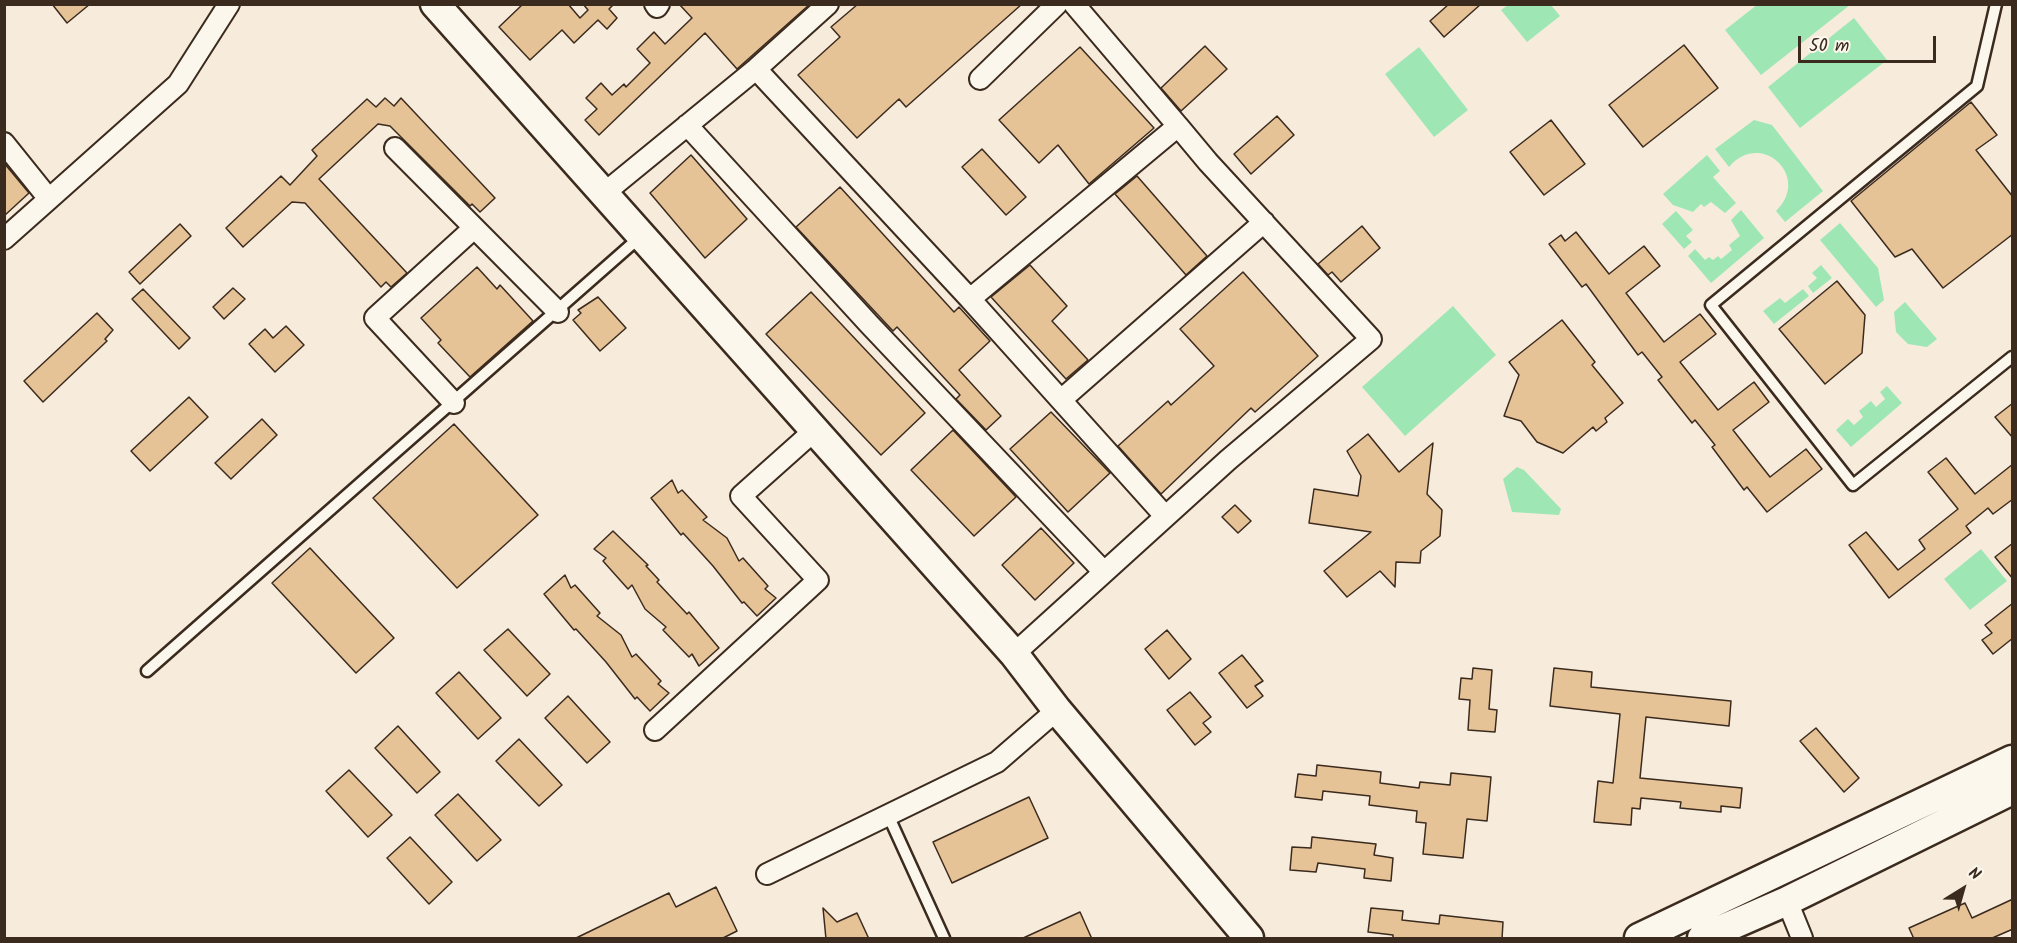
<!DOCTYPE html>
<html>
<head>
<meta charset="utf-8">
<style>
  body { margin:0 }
  #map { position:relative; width:2017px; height:943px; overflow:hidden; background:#f7ecdb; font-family:Kalam,sans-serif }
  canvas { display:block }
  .frame { position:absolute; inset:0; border:6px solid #3b2a1e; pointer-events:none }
  .north { position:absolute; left:1933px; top:859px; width:60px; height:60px; -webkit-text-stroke:4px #fbf7ec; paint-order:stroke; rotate:37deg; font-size:16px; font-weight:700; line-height:24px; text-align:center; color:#3b2a1e }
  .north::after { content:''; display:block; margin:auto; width:21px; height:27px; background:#3b2a1e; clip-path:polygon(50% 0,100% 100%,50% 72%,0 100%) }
  .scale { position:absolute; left:1798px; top:36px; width:138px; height:27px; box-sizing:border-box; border:3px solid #3b2a1e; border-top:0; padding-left:8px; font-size:18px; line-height:21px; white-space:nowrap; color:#3b2a1e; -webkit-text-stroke:4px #fbf7ec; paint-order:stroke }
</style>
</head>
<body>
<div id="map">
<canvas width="2017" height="943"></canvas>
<div class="frame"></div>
<div class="north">N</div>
<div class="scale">50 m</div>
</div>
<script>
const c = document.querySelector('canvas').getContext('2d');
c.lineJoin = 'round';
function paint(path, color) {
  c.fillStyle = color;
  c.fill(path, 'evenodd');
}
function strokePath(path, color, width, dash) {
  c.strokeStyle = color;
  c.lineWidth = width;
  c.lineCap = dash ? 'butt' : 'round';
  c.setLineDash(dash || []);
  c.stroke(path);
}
const green = new Path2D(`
  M 1758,4 L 1850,4 L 1850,5 L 1761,75 L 1725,30 Z
  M 1508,5 L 1551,5 L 1560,16 L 1527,42 L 1501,10 Z
  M 1854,18 L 1887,60 L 1800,128 L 1768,87 Z
  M 1419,47 L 1468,110 L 1434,137 L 1385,74 Z
  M 1754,120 L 1772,125 L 1823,191 L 1785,222 L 1776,211 C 1812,177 1761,129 1729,167 L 1715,149 Z
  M 1707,155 L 1720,171 L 1713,177 L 1736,203 L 1725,213 L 1711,202 L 1704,207 L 1701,204 L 1693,212 L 1673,205 L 1663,194 Z
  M 1741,210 L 1764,238 L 1711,283 L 1688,256 L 1695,249 L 1705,260 L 1709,257 L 1713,260 L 1718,256 L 1721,259 L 1732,250 L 1729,245 L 1740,236 L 1731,220 Z
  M 1676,211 L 1693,230 L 1686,236 L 1692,242 L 1684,249 L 1662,224 Z
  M 1840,223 L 1878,268 L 1884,300 L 1876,307 L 1820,240 Z
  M 1821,265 L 1832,278 L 1813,293 L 1808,286 L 1817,278 L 1812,273 Z
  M 1803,289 L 1809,296 L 1774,324 L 1763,311 L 1780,298 L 1785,303 Z
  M 1905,302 L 1937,339 L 1927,347 L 1908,344 L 1896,332 L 1894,312 Z
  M 1453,306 L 1496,355 L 1405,436 L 1362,387 Z
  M 1887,386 L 1902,403 L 1851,447 L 1836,430 L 1848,419 L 1854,425 L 1863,417 L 1859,411 L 1871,401 L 1876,407 L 1885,399 L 1880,392 Z
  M 1517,467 L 1524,470 L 1561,509 L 1559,515 L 1512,512 L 1503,479 Z
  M 1981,549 L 2007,581 L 1970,610 L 1944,579 Z`);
const building = new Path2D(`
  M 52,4 L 90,4 L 67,23 Z
  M 523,4 L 568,4 L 580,18 L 588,10 L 583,4 L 614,4 L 609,9 L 617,18 L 607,29 L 598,20 L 574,43 L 562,30 L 530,60 L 499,27 Z
  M 679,4 L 810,4 L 737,69 L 705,33 L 599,135 L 585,120 L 597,109 L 586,98 L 601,83 L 612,95 L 624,84 L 626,87 L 650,63 L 637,49 L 654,32 L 665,44 L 692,18 Z
  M 858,4 L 1022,4 L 906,107 L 899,99 L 857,138 L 798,75 L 840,37 L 831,27 Z
  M 1449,4 L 1481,4 L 1444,37 L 1430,21 Z
  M 1684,45 L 1718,88 L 1643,147 L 1609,105 Z
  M 1205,46 L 1227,69 L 1181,111 L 1161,88 Z
  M 1080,47 L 1154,128 L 1089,184 L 1058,145 L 1039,163 L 999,120 Z
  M 385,98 L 394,106 L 401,98 L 495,198 L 480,212 L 472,204 L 470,206 L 390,126 L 378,124 L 319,179 L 407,273 L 391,287 L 386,282 L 381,287 L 305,203 L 292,202 L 243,247 L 226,228 L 281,176 L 290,185 L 317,156 L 312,150 L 367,99 L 376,107 Z
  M 1971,102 L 1997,135 L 1976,150 L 2013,197 L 2013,234 L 1943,288 L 1912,249 L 1895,257 L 1851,201 Z
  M 1277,116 L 1294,135 L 1251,174 L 1234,154 Z
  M 1551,120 L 1585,164 L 1544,195 L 1510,152 Z
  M 982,149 L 1026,197 L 1006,215 L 962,167 Z
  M 691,155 L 747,219 L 705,258 L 650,193 Z
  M 4,163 L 29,193 L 4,216 Z
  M 1137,176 L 1207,256 L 1186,275 L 1115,194 Z
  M 840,187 L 954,312 L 959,307 L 990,341 L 959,370 L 1001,416 L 986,430 L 956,399 L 960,395 L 897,327 L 893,331 L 796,227 Z
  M 180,224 L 191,236 L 140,284 L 129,272 Z
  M 1362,226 L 1380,248 L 1341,282 L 1332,272 L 1328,275 L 1318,264 Z
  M 1576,232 L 1609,274 L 1644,246 L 1660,266 L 1626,293 L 1664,342 L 1700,314 L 1716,334 L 1680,362 L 1718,410 L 1754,382 L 1769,402 L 1733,430 L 1770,477 L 1806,449 L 1822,469 L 1767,512 L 1747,487 L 1744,490 L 1712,447 L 1715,445 L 1695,420 L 1692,423 L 1658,380 L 1662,377 L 1642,352 L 1638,355 L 1586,284 L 1582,287 L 1549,244 L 1561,235 L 1565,241 Z
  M 1030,265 L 1067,306 L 1052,321 L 1088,360 L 1066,379 L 991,297 Z
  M 477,267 L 497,289 L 500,285 L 533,321 L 470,377 L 438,343 L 441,340 L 421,318 Z
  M 1243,272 L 1318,356 L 1255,412 L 1251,408 L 1161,494 L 1118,446 L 1168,401 L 1171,405 L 1214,366 L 1180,329 Z
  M 1837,281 L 1865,315 L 1862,353 L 1825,384 L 1779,329 Z
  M 233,288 L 245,299 L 224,319 L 213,307 Z
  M 143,289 L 190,338 L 179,349 L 132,299 Z
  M 811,292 L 925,413 L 881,455 L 766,334 Z
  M 598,297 L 626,328 L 600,351 L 573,320 L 581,313 L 578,310 Z
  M 97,313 L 113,330 L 105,339 L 107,341 L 43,402 L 24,381 Z
  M 1562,320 L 1595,362 L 1592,365 L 1623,403 L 1605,418 L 1607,422 L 1596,431 L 1593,427 L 1563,453 L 1537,442 L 1521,421 L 1504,416 L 1519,375 L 1509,362 Z
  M 286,326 L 304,345 L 275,372 L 249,344 L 265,329 L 273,338 Z
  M 189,397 L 208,417 L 150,471 L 131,451 Z
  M 2013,403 L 2013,438 L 1995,417 Z
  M 1051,412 L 1110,473 L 1068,512 L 1010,449 Z
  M 262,419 L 277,435 L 231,479 L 215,463 Z
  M 454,424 L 538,515 L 457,588 L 373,498 Z
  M 953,430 L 1016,497 L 974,536 L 911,470 Z
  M 1368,434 L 1399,472 L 1433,443 L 1427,494 L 1442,510 L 1440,536 L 1421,551 L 1420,563 L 1396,562 L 1395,587 L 1380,571 L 1347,597 L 1324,571 L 1371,532 L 1309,523 L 1314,489 L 1358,496 L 1361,476 L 1347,451 Z
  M 1946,458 L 1975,494 L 2013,464 L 2013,499 L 1993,514 L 1988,508 L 1966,526 L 1971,533 L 1889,598 L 1849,545 L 1866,532 L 1898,570 L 1925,549 L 1919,540 L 1958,509 L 1928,472 Z
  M 672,480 L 678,493 L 682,490 L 707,517 L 703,520 L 727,538 L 739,561 L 743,558 L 768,586 L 765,589 L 776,598 L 757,616 L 744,602 L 742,603 L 713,566 L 683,533 L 681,535 L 651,498 Z
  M 1235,505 L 1251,521 L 1238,533 L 1222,517 Z
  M 1041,528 L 1074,563 L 1035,600 L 1002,565 Z
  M 613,531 L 648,565 L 646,566 L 659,580 L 657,582 L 687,614 L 689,612 L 719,648 L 699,666 L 692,654 L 689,657 L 663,630 L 666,627 L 645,609 L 632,585 L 628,589 L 603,561 L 606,558 L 594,549 Z
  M 2013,543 L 2013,579 L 1995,557 Z
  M 310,548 L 394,638 L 356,673 L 272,583 Z
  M 565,575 L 571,588 L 575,585 L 600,613 L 597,616 L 621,635 L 632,657 L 636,654 L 661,681 L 658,684 L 669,693 L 650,711 L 637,697 L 635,699 L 606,662 L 576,629 L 574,630 L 544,594 Z
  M 2013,603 L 2013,638 L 1993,654 L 1982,640 L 1992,633 L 1985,625 Z
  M 508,629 L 550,674 L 527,696 L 484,650 Z
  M 1167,630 L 1191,659 L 1169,679 L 1145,649 Z
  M 1242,655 L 1263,681 L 1255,686 L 1263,696 L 1247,708 L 1219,673 Z
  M 1473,668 L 1492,670 L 1489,709 L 1497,710 L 1495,732 L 1468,730 L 1470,700 L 1459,699 L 1461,678 L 1472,679 Z
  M 1554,668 L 1592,672 L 1591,687 L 1731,701 L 1729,726 L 1646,717 L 1640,778 L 1742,788 L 1740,808 L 1721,806 L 1721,812 L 1680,808 L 1681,802 L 1641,798 L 1640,809 L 1632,808 L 1631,825 L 1594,822 L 1598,781 L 1613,783 L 1620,714 L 1550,706 Z
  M 459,672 L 501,718 L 478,739 L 436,693 Z
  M 1190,692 L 1211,717 L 1203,723 L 1211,732 L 1195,745 L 1167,710 Z
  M 568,696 L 610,742 L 587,763 L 545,718 Z
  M 398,726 L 440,772 L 417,793 L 375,748 Z
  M 1816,728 L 1859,778 L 1844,792 L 1800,741 Z
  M 519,739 L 562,785 L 539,806 L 496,761 Z
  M 1317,765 L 1381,772 L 1380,783 L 1419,788 L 1420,782 L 1450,785 L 1451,773 L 1491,777 L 1487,821 L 1467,819 L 1463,858 L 1423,854 L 1426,823 L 1416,822 L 1417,811 L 1369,805 L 1370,796 L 1323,791 L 1322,800 L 1295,797 L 1298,774 L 1316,776 Z
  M 349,770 L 392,815 L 368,837 L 326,791 Z
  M 458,794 L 501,840 L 477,861 L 435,815 Z
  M 1029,797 L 1048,838 L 952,883 L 933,842 Z
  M 410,837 L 452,882 L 429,904 L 387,858 Z
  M 1312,837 L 1376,844 L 1374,855 L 1393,858 L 1391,881 L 1364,878 L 1365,869 L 1318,863 L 1316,872 L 1290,870 L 1292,847 L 1311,848 Z
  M 716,887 L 737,931 L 721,939 L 574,939 L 669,893 L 676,907 Z
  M 2013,899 L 2013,929 L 1990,939 L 1914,939 L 1909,928 L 1965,903 L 1972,918 Z
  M 823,908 L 837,922 L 857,913 L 869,939 L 826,939 Z
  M 1371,908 L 1403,911 L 1402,920 L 1420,922 L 1439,924 L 1440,915 L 1503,922 L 1502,939 L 1393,939 L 1393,935 L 1368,932 Z
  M 1080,912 L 1092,939 L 1021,939 Z`);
const lane = new Path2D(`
  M 1996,4 L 1977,86 L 1711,305 L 1853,485 L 2012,357
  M 147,671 L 640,237
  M 888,815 L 944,938`);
const street = new Path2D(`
  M 655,4 L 657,7 L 659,4
  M 756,69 L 970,299 L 1178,126 L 1074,4
  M 980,79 L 1057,4
  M 687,125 L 869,324 L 1103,571
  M 4,143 L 49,199 L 178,84 L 229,4
  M 395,148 L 558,312
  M 602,195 L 756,69 L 828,4
  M 4,239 L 49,199
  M 970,299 L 1165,516
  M 1061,400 L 1264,222
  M 454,403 L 375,318 L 474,228
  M 1014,654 L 1228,460 L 1371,339 L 1208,162 L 1178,126
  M 655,730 L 818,580 L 741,496 L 815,430
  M 767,874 L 997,762 L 1057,710
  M 1787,901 L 1802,938`);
const secondary = new Path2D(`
  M 435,4 L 1014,654 L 1057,710 L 1249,938
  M 1639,938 L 2012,760
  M 1702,938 L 1787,901 L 2012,790`);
paint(green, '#9ee7b5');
paint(building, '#e6c297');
strokePath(building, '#3b2a1e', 1.5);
strokePath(lane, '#3b2a1e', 15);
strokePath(street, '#3b2a1e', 24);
strokePath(secondary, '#3b2a1e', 33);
strokePath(lane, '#fbf7ec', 10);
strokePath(street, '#fbf7ec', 20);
strokePath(secondary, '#fbf7ec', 28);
</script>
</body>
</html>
